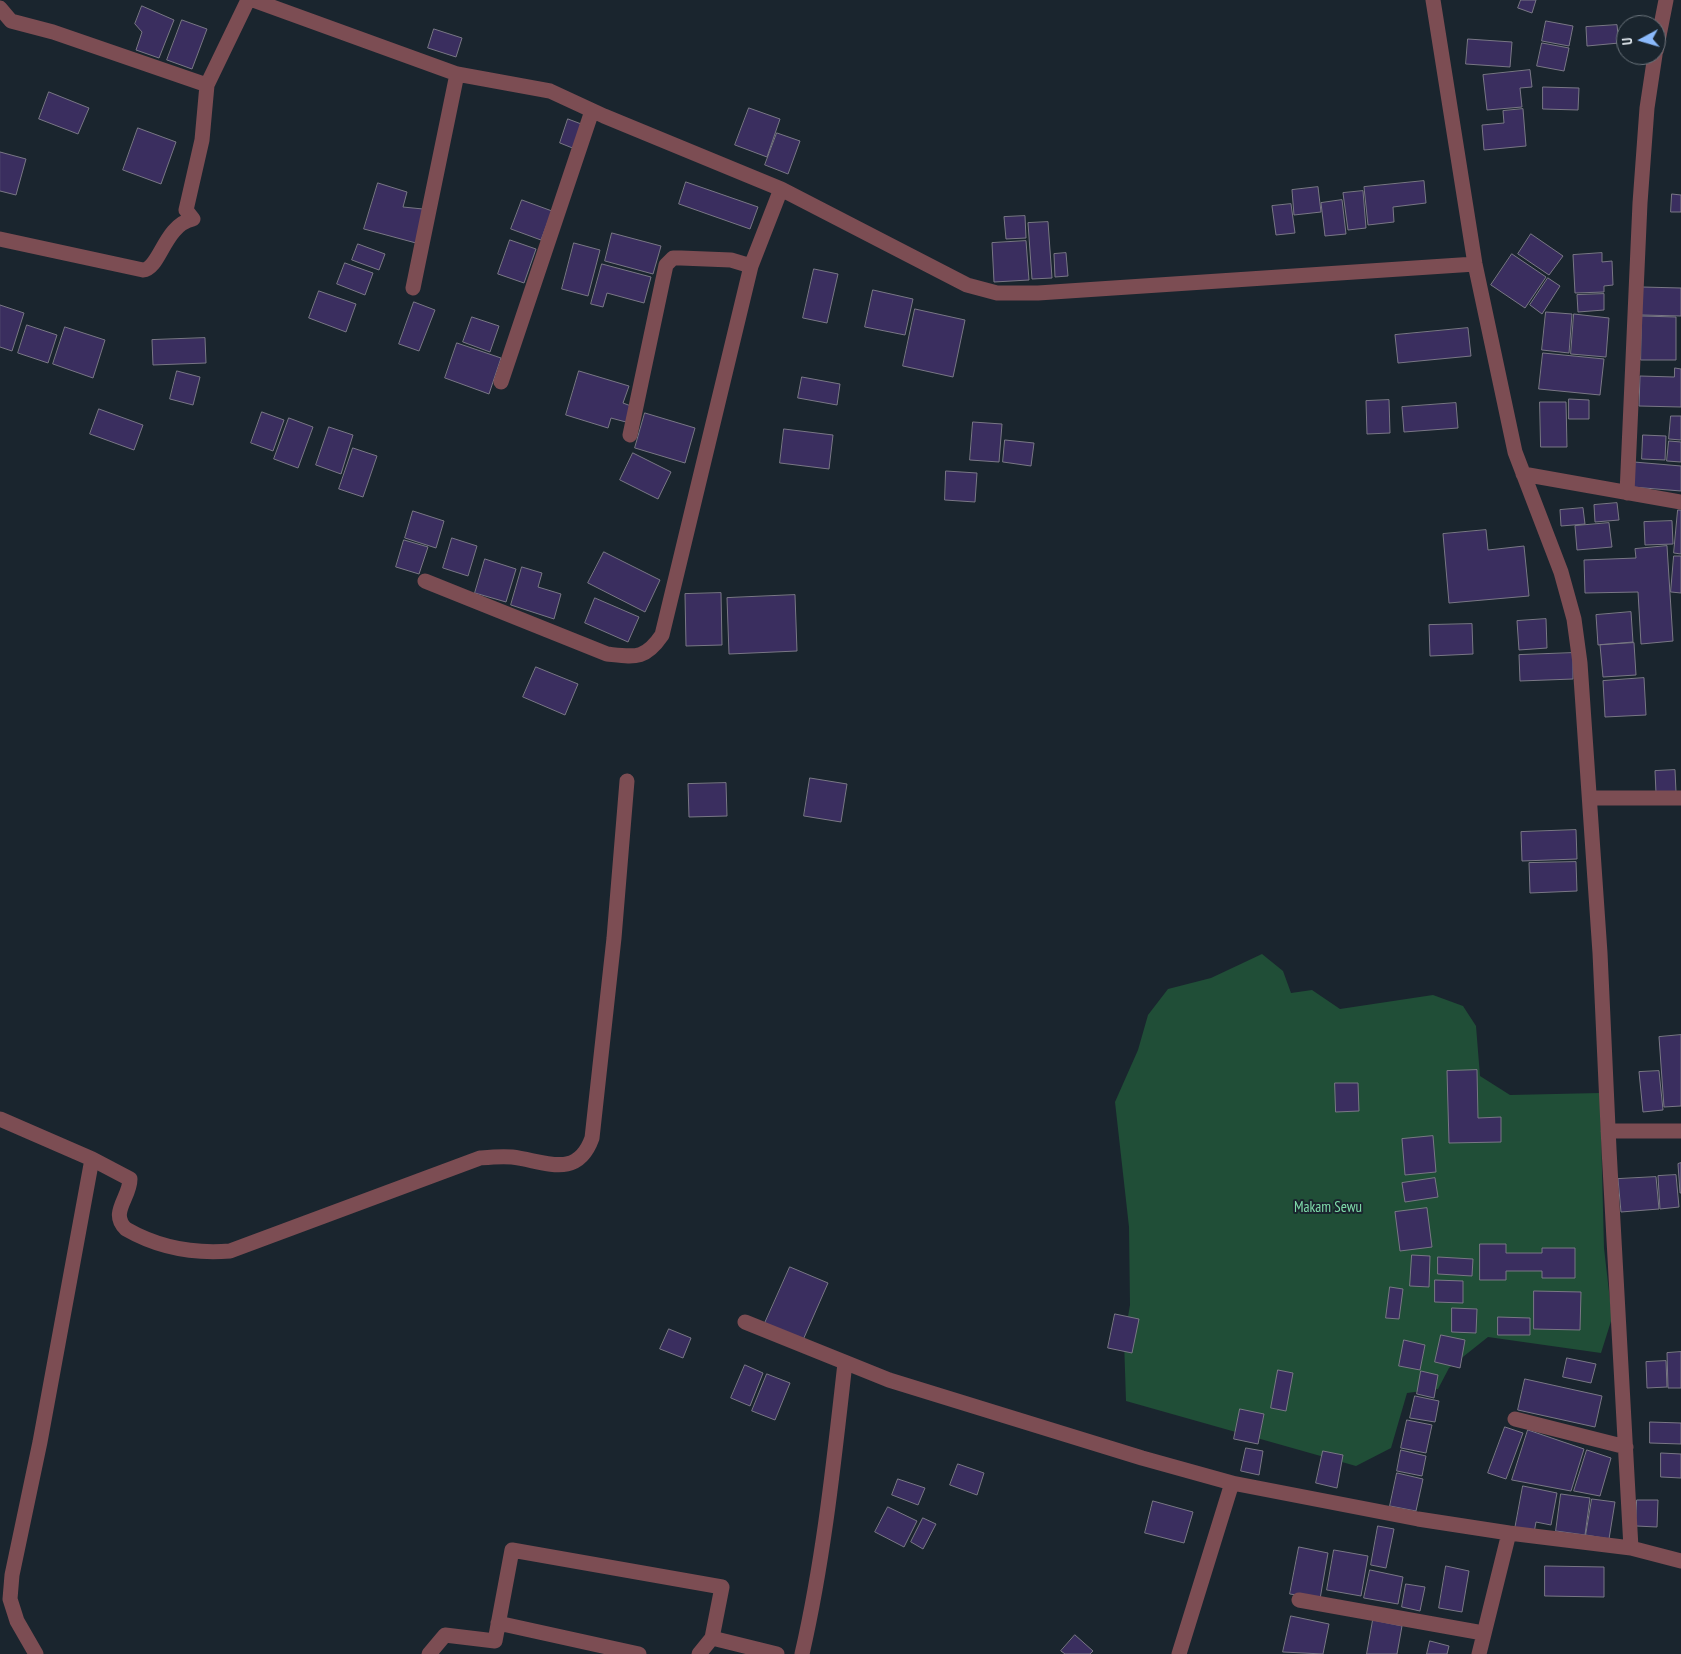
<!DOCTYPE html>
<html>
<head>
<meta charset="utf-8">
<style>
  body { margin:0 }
  #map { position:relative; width:1681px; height:1654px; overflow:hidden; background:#1a252e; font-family:"PT Sans Narrow",sans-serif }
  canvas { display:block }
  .north { position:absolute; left:1616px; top:15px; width:50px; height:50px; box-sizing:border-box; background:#1a252e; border:1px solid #6b747c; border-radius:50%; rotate:264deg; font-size:14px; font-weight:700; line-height:20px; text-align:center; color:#e4ebf1 }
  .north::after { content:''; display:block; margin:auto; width:18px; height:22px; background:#8bbafc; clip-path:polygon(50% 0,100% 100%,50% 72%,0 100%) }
</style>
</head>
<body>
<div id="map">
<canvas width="1681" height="1654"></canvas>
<div class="north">U</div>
</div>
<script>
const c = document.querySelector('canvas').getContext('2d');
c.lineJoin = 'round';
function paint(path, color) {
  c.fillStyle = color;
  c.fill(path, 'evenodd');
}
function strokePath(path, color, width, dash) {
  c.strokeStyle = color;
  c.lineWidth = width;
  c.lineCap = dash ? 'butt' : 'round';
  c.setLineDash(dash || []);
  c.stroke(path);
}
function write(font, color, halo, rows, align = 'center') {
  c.font = font + ' "PT Sans Narrow",sans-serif';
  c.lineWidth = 4;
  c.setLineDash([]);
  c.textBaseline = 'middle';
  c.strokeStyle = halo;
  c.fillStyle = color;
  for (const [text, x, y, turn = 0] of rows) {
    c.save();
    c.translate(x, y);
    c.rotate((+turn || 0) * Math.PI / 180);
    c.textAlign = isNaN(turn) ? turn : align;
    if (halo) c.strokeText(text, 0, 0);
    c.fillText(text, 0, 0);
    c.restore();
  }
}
const green = new Path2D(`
  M 1262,954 L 1283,971 L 1291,993 L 1312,990 L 1340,1009 L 1433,995 L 1463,1006 L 1476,1026 L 1480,1076 L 1510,1095 L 1600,1093 L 1604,1248 L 1612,1318 L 1601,1353 L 1488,1337 L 1449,1368 L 1438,1389 L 1407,1393 L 1391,1448 L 1356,1466 L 1126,1401 L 1124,1340 L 1130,1305 L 1129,1227 L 1115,1102 L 1138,1050 L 1148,1015 L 1168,989 L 1211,978 Z`);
const building = new Path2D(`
  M 1521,0 L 1536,0 L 1532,13 L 1518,8 Z
  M 142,6 L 174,20 L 159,58 L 136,50 L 142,32 L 135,24 Z
  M 182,20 L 207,29 L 192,69 L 167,60 Z
  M 1546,21 L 1573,26 L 1569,46 L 1542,41 Z
  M 1617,25 L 1619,43 L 1587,46 L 1586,27 Z
  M 434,29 L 462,38 L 456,57 L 428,48 Z
  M 1468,39 L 1512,42 L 1510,67 L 1466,64 Z
  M 1542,43 L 1569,48 L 1564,71 L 1537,66 Z
  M 1530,70 L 1532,87 L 1520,88 L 1522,107 L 1487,110 L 1483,75 Z
  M 1543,87 L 1579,88 L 1578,110 L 1543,109 Z
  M 49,92 L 89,108 L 78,134 L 39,119 Z
  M 749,108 L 780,119 L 767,157 L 735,145 Z
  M 1523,109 L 1526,146 L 1484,150 L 1482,125 L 1504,123 L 1503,111 Z
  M 568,119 L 584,125 L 575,149 L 560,143 Z
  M 138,128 L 176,142 L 161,184 L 123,170 Z
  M 777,133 L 800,141 L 788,174 L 765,165 Z
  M 0,152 L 26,159 L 16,195 L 0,191 Z
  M 1424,181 L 1426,203 L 1393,207 L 1394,222 L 1368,225 L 1364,187 Z
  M 686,182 L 758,207 L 750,229 L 679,204 Z
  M 378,183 L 407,192 L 403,207 L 423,209 L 416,243 L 364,229 Z
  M 1318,187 L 1321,212 L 1294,215 L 1292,190 Z
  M 1363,191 L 1366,228 L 1348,230 L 1343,193 Z
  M 1672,194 L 1681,195 L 1681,212 L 1671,212 Z
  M 522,200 L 552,211 L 541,240 L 511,229 Z
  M 1342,200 L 1346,234 L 1325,236 L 1321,203 Z
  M 1291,204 L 1295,233 L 1276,235 L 1272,206 Z
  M 1025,216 L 1026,238 L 1006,239 L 1004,217 Z
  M 1048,222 L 1052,278 L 1032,279 L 1028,223 Z
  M 612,233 L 661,246 L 653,274 L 605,261 Z
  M 1531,234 L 1563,256 L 1549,275 L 1518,254 Z
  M 510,240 L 536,249 L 524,283 L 498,274 Z
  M 1026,241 L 1029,280 L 994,282 L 992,243 Z
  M 574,243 L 600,250 L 588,296 L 562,289 Z
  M 358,244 L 385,254 L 379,270 L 352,260 Z
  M 1066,253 L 1068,276 L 1055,277 L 1054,254 Z
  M 1602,253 L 1602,262 L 1612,261 L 1613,285 L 1604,286 L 1604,292 L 1575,293 L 1573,255 Z
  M 1512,254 L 1546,277 L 1525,308 L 1491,285 Z
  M 345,263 L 373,273 L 365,295 L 337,284 Z
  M 602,264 L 651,277 L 644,303 L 607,293 L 603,307 L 591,304 Z
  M 814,269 L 838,274 L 827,323 L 803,318 Z
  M 1548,278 L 1560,286 L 1542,314 L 1530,305 Z
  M 1642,287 L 1681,288 L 1681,316 L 1642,315 Z
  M 873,290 L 913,299 L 905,335 L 865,327 Z
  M 319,291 L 356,304 L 346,332 L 309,318 Z
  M 1604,294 L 1604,310 L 1578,312 L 1577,295 Z
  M 414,302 L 435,310 L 419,351 L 399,344 Z
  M 0,305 L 24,313 L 12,351 L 0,347 Z
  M 915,309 L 965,320 L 953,377 L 903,366 Z
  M 1546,312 L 1572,314 L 1569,353 L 1542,350 Z
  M 1574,314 L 1609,318 L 1606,357 L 1571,354 Z
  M 1642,316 L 1676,317 L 1676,360 L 1641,360 Z
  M 472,317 L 499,326 L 490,352 L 463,342 Z
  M 27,325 L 57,335 L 48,363 L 18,353 Z
  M 65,327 L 105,340 L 93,378 L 53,364 Z
  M 1468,328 L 1471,356 L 1398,363 L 1395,335 Z
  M 205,338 L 206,363 L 153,365 L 152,340 Z
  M 457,343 L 501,358 L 489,394 L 445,378 Z
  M 1543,353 L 1604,359 L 1600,395 L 1539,389 Z
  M 1675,368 L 1681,369 L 1681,407 L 1639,406 L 1640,376 L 1674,377 Z
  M 177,371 L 200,377 L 193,405 L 170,399 Z
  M 579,371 L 629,386 L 623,403 L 631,406 L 626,422 L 611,418 L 608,428 L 566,415 Z
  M 802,377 L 840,384 L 837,405 L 798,398 Z
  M 1569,399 L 1589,400 L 1589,419 L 1569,419 Z
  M 1389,400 L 1390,433 L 1367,434 L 1366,401 Z
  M 1540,402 L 1566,402 L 1567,447 L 1541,447 Z
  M 1456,403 L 1458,428 L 1404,432 L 1402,407 Z
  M 99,409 L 143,425 L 134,450 L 90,434 Z
  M 262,412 L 284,420 L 273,451 L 251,443 Z
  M 645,413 L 695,428 L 685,463 L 635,448 Z
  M 1671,416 L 1681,416 L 1681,440 L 1669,439 Z
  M 289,418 L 313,427 L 298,468 L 274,459 Z
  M 973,422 L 1002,424 L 999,462 L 970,460 Z
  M 329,427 L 353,435 L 341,474 L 316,465 Z
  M 784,429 L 833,435 L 829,469 L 780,463 Z
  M 1643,435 L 1666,436 L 1665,460 L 1642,459 Z
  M 1005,440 L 1034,443 L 1031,466 L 1003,462 Z
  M 1669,441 L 1681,442 L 1681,462 L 1667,461 Z
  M 353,448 L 377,456 L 363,497 L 339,489 Z
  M 633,453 L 671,472 L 658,499 L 620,480 Z
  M 1634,462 L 1681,466 L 1681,491 L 1632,487 Z
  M 946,471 L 977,473 L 975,502 L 945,500 Z
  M 1617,503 L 1619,520 L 1595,522 L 1594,505 Z
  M 1583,508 L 1585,524 L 1561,526 L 1560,510 Z
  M 1678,510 L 1681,510 L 1681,554 L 1674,553 Z
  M 413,511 L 444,521 L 436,548 L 405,538 Z
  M 1672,521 L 1673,544 L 1645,545 L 1644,522 Z
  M 1609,523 L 1612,547 L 1577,550 L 1575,526 Z
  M 1486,530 L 1488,550 L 1524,546 L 1529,596 L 1449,603 L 1443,534 Z
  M 452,538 L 477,546 L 468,576 L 443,568 Z
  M 404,540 L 428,547 L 419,574 L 396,567 Z
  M 1667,546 L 1673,641 L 1641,644 L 1638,592 L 1585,593 L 1584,560 L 1636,558 L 1635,549 Z
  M 604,552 L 660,580 L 645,612 L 588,583 Z
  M 1674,556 L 1681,556 L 1681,593 L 1671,592 Z
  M 485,559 L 516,569 L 506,602 L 475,593 Z
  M 522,567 L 542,573 L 538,587 L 561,594 L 554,619 L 511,605 Z
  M 721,593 L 722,645 L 686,646 L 685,594 Z
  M 795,595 L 797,651 L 729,654 L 727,598 Z
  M 595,598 L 639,617 L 628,642 L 585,623 Z
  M 1631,612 L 1633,642 L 1598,645 L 1596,615 Z
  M 1546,619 L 1547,648 L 1519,650 L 1517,621 Z
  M 1472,624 L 1473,654 L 1430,656 L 1429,625 Z
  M 1634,643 L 1636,675 L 1603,677 L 1600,645 Z
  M 1573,653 L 1573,679 L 1520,681 L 1519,655 Z
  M 536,667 L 578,684 L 565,715 L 523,697 Z
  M 1644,678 L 1646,715 L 1605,717 L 1603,681 Z
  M 1675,770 L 1676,792 L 1656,793 L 1655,771 Z
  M 810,778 L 847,784 L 841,822 L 804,816 Z
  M 726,783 L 727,816 L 689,817 L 688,784 Z
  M 1576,830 L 1577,859 L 1522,861 L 1521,832 Z
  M 1576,862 L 1577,891 L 1530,893 L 1529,863 Z
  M 1681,1035 L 1681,1106 L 1664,1107 L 1659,1037 Z
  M 1477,1070 L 1478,1118 L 1501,1117 L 1501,1142 L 1449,1143 L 1447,1071 Z
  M 1659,1071 L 1663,1110 L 1643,1112 L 1639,1072 Z
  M 1335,1083 L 1358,1083 L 1359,1111 L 1336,1112 Z
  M 1433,1136 L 1436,1172 L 1405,1175 L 1402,1139 Z
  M 1681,1163 L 1681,1193 L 1680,1193 L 1678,1164 Z
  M 1676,1175 L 1679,1207 L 1660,1209 L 1658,1176 Z
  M 1656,1177 L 1659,1209 L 1621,1212 L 1618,1179 Z
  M 1435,1178 L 1438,1197 L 1405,1202 L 1402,1183 Z
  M 1427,1208 L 1432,1247 L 1400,1251 L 1395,1212 Z
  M 1480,1244 L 1506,1244 L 1506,1253 L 1542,1253 L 1542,1248 L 1575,1248 L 1575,1278 L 1542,1278 L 1542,1271 L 1506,1271 L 1506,1280 L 1480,1280 Z
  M 1412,1255 L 1430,1256 L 1429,1287 L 1410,1286 Z
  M 1438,1257 L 1473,1259 L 1472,1276 L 1438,1274 Z
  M 790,1267 L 828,1283 L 803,1340 L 765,1323 Z
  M 1435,1280 L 1463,1281 L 1463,1303 L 1435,1302 Z
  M 1390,1287 L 1403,1289 L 1399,1319 L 1386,1318 Z
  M 1534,1291 L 1581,1292 L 1580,1330 L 1534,1329 Z
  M 1452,1308 L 1477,1309 L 1476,1333 L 1452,1332 Z
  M 1115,1314 L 1139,1319 L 1132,1353 L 1108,1348 Z
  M 1498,1317 L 1530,1318 L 1530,1335 L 1498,1335 Z
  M 669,1329 L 691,1338 L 683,1358 L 660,1349 Z
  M 1441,1335 L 1465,1340 L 1460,1368 L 1435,1362 Z
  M 1404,1340 L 1425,1345 L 1420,1370 L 1399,1366 Z
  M 1681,1352 L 1681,1388 L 1668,1388 L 1667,1353 Z
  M 1567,1358 L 1596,1364 L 1591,1383 L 1563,1377 Z
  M 1666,1361 L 1667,1387 L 1647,1388 L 1646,1362 Z
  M 745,1365 L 763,1373 L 750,1406 L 731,1398 Z
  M 1278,1370 L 1293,1373 L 1286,1411 L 1271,1408 Z
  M 1421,1371 L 1438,1375 L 1434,1398 L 1417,1394 Z
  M 767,1374 L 790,1383 L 775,1420 L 752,1411 Z
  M 1525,1379 L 1602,1396 L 1595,1427 L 1518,1410 Z
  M 1415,1396 L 1439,1401 L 1435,1422 L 1410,1418 Z
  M 1240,1409 L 1264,1414 L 1258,1444 L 1234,1439 Z
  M 1407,1420 L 1432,1425 L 1426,1453 L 1401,1448 Z
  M 1650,1422 L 1681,1423 L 1681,1444 L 1650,1443 Z
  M 1505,1427 L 1523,1433 L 1506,1479 L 1488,1473 Z
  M 1528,1430 L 1584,1449 L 1571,1491 L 1512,1480 Z
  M 1246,1448 L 1263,1451 L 1259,1475 L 1241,1471 Z
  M 1401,1450 L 1426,1456 L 1422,1476 L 1397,1471 Z
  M 1587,1450 L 1611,1458 L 1600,1496 L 1574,1491 Z
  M 1323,1451 L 1343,1455 L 1337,1488 L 1316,1483 Z
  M 1661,1453 L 1681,1454 L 1681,1478 L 1661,1477 Z
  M 958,1464 L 984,1473 L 977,1495 L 950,1485 Z
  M 1397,1473 L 1423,1479 L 1416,1511 L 1390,1506 Z
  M 898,1479 L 925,1488 L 918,1505 L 892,1495 Z
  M 1523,1486 L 1557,1493 L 1551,1525 L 1536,1522 L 1534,1533 L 1515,1529 Z
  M 1561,1494 L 1590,1498 L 1585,1535 L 1556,1531 Z
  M 1592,1499 L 1615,1502 L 1609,1539 L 1586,1535 Z
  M 1637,1500 L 1658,1500 L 1657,1527 L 1636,1526 Z
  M 1153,1501 L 1193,1512 L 1184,1543 L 1145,1533 Z
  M 888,1507 L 917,1521 L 904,1547 L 875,1532 Z
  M 923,1518 L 936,1524 L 923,1549 L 911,1542 Z
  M 1378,1526 L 1394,1529 L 1386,1568 L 1371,1565 Z
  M 1299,1547 L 1328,1553 L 1320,1599 L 1290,1594 Z
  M 1334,1550 L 1368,1556 L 1361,1596 L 1327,1590 Z
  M 1446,1566 L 1469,1571 L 1462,1612 L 1439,1608 Z
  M 1545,1566 L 1604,1567 L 1604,1597 L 1545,1596 Z
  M 1370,1570 L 1403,1577 L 1398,1604 L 1364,1598 Z
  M 1406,1584 L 1425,1587 L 1420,1611 L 1402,1607 Z
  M 1291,1616 L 1329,1624 L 1323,1654 L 1283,1652 Z
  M 1373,1620 L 1402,1626 L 1397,1654 L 1367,1654 Z
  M 1075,1635 L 1093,1651 L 1090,1654 L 1065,1654 L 1061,1651 Z
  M 1430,1641 L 1449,1646 L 1447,1654 L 1427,1654 Z`);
const minor = new Path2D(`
  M 253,0 L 457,74 L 550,91 L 604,116 L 781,189 L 967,285 L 997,293 L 1038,293 L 1475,264
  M 1433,0 L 1475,264 L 1515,452 L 1561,572 L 1574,619 L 1580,663 L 1600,953 L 1609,1149 L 1631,1548
  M 0,8 L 11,21 L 53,32 L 207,85
  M 1656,51 L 1666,0
  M 0,239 L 143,270 C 160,269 164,225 193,219 L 186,210 L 202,140 L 207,85 L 248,0
  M 413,288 L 457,74
  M 501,382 L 592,111
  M 630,435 L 666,265 L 673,258 L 681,258 L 731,260 L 751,266 L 781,189
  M 1523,474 L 1681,502
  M 1627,493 L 1640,203 L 1647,108 L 1655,55
  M 425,581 L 607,654 C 635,657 645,660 662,635 L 751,266
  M 1590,798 L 1681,798
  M 0,1119 L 92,1159 L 40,1442 L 12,1575 L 10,1599 L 17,1621 L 36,1654
  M 1608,1131 L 1681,1131
  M 92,1159 L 130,1179 C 130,1198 109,1213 126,1229 C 159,1248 193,1254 230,1251 L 480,1158 C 491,1157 501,1156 512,1157 C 545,1161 577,1180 592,1138 L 614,938 L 627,781
  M 745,1322 L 889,1380 L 1142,1458 L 1232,1483 L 1418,1519 L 1509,1533
  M 1515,1419 L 1626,1447
  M 1299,1600 L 1483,1633
  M 498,1623 L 639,1654
  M 429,1654 L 445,1635 L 495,1641 L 512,1550 L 722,1587 L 712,1638 L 777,1654
  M 699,1654 L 712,1638
  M 802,1654 C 824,1558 834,1460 845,1363
  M 1179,1654 L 1232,1483
  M 1479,1654 L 1509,1533 L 1631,1548 L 1681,1561`);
const parkNames = [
  ["Makam Sewu",1328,1208]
];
paint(green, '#204e37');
paint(building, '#3a2e5f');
strokePath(building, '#797785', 1);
strokePath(minor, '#7c4d53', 15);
write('15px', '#7fdbaa', '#1a252e', parkNames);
</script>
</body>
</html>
